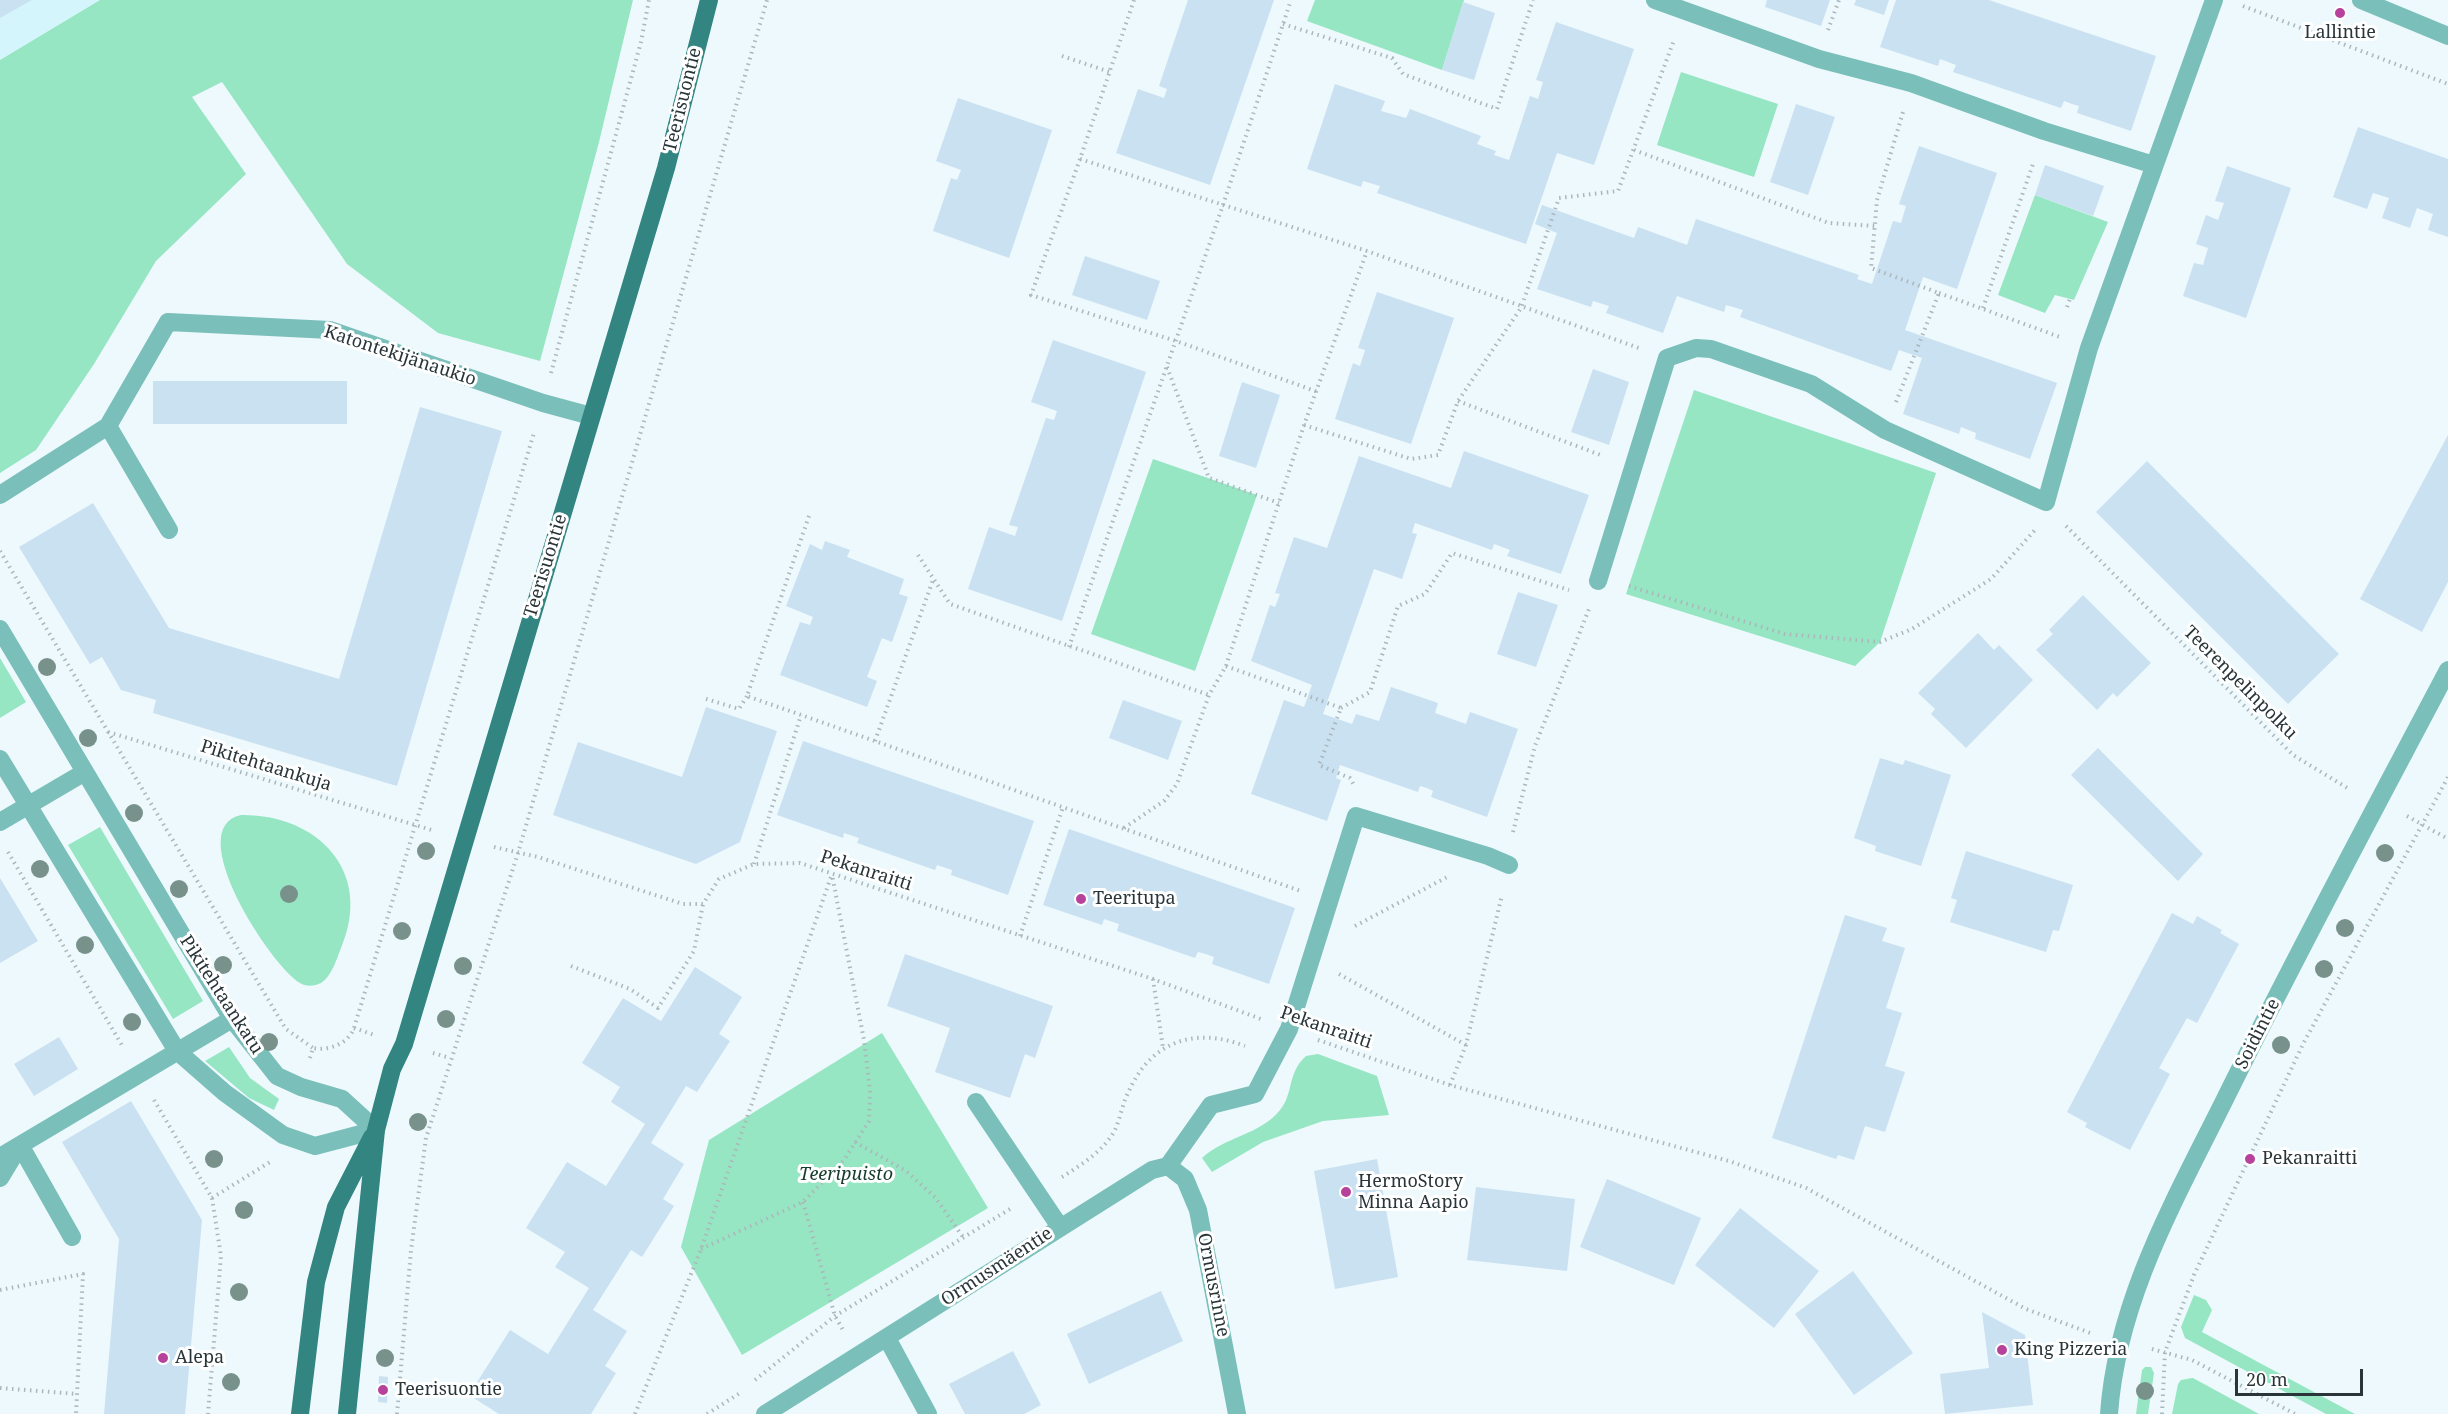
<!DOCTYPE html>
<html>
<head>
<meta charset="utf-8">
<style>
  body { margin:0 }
  #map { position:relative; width:2448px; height:1414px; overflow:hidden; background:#edf9fc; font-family:"Noto Serif",serif }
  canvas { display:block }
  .scale { position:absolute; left:2235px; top:1369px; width:128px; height:27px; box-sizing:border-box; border:3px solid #293538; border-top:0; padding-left:8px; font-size:18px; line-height:21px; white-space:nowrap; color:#293538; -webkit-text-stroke:4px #fff; paint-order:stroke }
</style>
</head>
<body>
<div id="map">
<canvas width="2448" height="1414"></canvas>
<div class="scale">20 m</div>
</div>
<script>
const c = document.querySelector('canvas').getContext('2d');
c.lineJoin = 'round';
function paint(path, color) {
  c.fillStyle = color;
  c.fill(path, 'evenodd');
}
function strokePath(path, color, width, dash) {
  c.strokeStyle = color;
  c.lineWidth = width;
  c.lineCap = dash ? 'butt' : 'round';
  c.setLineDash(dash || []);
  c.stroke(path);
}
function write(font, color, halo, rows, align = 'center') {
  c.font = font + ' "Noto Serif",serif';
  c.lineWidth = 6;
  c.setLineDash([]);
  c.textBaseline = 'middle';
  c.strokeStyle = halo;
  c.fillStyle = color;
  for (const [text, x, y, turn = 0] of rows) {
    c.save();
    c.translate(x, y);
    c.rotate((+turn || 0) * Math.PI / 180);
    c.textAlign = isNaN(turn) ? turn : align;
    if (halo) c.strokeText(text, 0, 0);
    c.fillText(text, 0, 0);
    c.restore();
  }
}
const built = new Path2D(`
  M 0,0 L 100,0 L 0,60 Z`);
const green = new Path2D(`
  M 100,0 L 633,0 L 599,142 L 540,361 L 438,333 L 347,264 L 222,82 L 192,97 L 246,174 L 156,261 L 94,364 L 36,450 L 0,473 L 0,60 Z
  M 1315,0 L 1464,0 L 1442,70 L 1307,21 Z
  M 1681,72 L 1778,104 L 1754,177 L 1657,145 Z
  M 2035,195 L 2108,222 L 2074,300 L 2055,295 L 2045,313 L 1998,295 Z
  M 1694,390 L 1936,473 L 1880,642 L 1855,666 L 1626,594 Z
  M 1153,459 L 1257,495 L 1195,671 L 1091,634 Z
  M 0,658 L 26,702 L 0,718 Z
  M 241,815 C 317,814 374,871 341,948 C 337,958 332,976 321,983 C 315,986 306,987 300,983 C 270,965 181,828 241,815 Z
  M 100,827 L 203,1001 L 173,1019 L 68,845 Z
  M 882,1033 L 988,1208 L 742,1355 L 681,1247 L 709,1140 Z
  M 229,1047 L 250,1078 L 279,1099 L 274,1110 L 249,1098 L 205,1061 Z
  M 1318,1054 L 1377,1076 L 1389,1115 L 1323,1121 L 1263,1142 L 1212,1172 L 1202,1158 C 1224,1137 1260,1135 1280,1110 C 1294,1093 1287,1073 1306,1056 Z
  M 2194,1295 L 2206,1300 L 2212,1310 L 2202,1332 L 2355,1414 L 2326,1414 L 2185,1338 L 2181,1327 Z
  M 2145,1367 L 2151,1367 L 2154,1373 L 2148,1414 L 2136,1414 L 2142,1370 Z
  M 2192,1378 L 2193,1378 L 2259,1414 L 2172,1414 L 2178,1384 L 2181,1380 Z`);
const building = new Path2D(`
  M 0,0 L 32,0 L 0,18 Z
  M 1188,0 L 1274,0 L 1210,185 L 1116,153 L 1138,89 L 1164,98 L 1167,89 L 1159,86 Z
  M 1767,0 L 1830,0 L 1821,26 L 1765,7 Z
  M 1856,0 L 1889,0 L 1884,15 L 1854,5 Z
  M 1896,0 L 1989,0 L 2156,56 L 2131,131 L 2077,113 L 2079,106 L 2072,104 L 2064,101 L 2061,108 L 1953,72 L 1956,65 L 1940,59 L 1938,66 L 1880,47 Z
  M 1463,2 L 1495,13 L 1474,80 L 1442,70 Z
  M 1556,22 L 1634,49 L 1594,165 L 1557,153 L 1526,244 L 1377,193 L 1380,186 L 1363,181 L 1361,187 L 1307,169 L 1335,84 L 1385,101 L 1381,111 L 1406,118 L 1410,109 L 1481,136 L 1477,144 L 1496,151 L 1494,155 L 1509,160 L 1530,96 L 1538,99 L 1543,82 L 1536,80 Z
  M 958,98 L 1052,130 L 1009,258 L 933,231 L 951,178 L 957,180 L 961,170 L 936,161 Z
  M 1796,104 L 1835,117 L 1808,195 L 1770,182 Z
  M 2358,127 L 2448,159 L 2448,237 L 2428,230 L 2433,214 L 2417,208 L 2410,228 L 2382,218 L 2389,198 L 2373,193 L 2367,209 L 2333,197 Z
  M 1919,146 L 1997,173 L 1957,289 L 1923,277 L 1905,330 L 2057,383 L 2030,459 L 1975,439 L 1976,433 L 1961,427 L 1959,434 L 1903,414 L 1922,358 L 1899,350 L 1891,371 L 1740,317 L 1743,310 L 1726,305 L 1724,312 L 1677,296 L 1663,333 L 1606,313 L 1609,306 L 1593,301 L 1591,307 L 1537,289 L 1557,233 L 1535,224 L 1542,205 L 1634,238 L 1638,227 L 1687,245 L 1696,219 L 1859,275 L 1857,279 L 1872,284 L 1893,221 L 1901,223 L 1906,206 L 1899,204 Z
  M 2045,165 L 2104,186 L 2093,216 L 2035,195 Z
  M 2227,166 L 2291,188 L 2246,318 L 2183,296 L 2194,263 L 2203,265 L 2208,248 L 2196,244 L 2206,215 L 2218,220 L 2224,203 L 2215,201 Z
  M 1085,256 L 1160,281 L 1147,320 L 1072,295 Z
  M 1377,292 L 1454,318 L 1411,444 L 1335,419 L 1353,363 L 1360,366 L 1365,350 L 1358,348 Z
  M 1053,340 L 1146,372 L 1062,621 L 968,589 L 989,527 L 1015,536 L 1018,527 L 1009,525 L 1046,418 L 1054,420 L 1057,411 L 1031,402 Z
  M 1593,369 L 1629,382 L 1609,445 L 1571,432 Z
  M 153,381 L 347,381 L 347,424 L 153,424 Z
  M 1242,382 L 1280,395 L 1256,468 L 1219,456 Z
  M 420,407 L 502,431 L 397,786 L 153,713 L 156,700 L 121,690 L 102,657 L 90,664 L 19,547 L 93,503 L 169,628 L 339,679 Z
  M 2448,435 L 2448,582 L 2422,632 L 2360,599 Z
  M 1464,451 L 1589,495 L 1561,574 L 1507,556 L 1510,550 L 1494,544 L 1492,550 L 1415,523 L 1412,533 L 1417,534 L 1402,579 L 1374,569 L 1323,714 L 1352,724 L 1356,714 L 1379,721 L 1391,687 L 1438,703 L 1435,713 L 1466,724 L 1470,712 L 1518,729 L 1487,817 L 1431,797 L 1433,791 L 1427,788 L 1420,786 L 1418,792 L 1340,765 L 1336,778 L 1341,780 L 1327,821 L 1251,794 L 1284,700 L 1304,707 L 1312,685 L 1251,661 L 1270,605 L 1275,607 L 1280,594 L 1275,593 L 1294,537 L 1327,548 L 1359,456 L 1451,488 Z
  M 2147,461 L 2339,654 L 2288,704 L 2096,512 Z
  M 825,541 L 850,550 L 847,557 L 904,579 L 899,594 L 908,597 L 892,642 L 882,638 L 867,677 L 877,681 L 867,707 L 780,675 L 800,622 L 810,625 L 813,617 L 786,606 L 810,544 L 822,550 Z
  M 1518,592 L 1558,605 L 1536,667 L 1497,654 Z
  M 2083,595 L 2151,663 L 2117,697 L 2113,693 L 2097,710 L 2036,650 L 2053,634 L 2049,630 Z
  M 1978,633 L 1994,650 L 1999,645 L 2033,680 L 1966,748 L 1931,714 L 1935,709 L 1918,693 Z
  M 1123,700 L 1182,721 L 1168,760 L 1109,738 Z
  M 706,707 L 777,731 L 740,842 L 696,864 L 553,815 L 578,742 L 682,777 Z
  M 803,741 L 1034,821 L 1008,895 L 951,875 L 952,870 L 937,865 L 935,870 L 857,843 L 859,838 L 844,833 L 843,838 L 777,815 Z
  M 2098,748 L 2203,854 L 2178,881 L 2071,775 Z
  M 1880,758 L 1903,765 L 1905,760 L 1951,775 L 1921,866 L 1875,851 L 1876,846 L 1854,838 Z
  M 1069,829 L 1295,908 L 1269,984 L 1212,964 L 1214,957 L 1206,954 L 1198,952 L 1195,958 L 1117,931 L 1119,924 L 1104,919 L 1102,925 L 1043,905 Z
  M 1966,851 L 2073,885 L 2059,931 L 2053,930 L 2046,952 L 1950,922 L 1957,900 L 1951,898 Z
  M 0,878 L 38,941 L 0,963 Z
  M 2172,913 L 2193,924 L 2197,916 L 2222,930 L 2220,933 L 2239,944 L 2197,1023 L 2187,1018 L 2159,1068 L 2170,1074 L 2130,1150 L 2085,1127 L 2087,1123 L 2067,1112 Z
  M 1845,915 L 1887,928 L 1882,941 L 1905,948 L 1886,1008 L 1902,1013 L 1885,1066 L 1905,1072 L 1885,1132 L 1865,1126 L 1854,1160 L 1838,1155 L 1836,1159 L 1772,1138 Z
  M 905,954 L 1053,1006 L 1035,1058 L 1025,1054 L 1010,1098 L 935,1072 L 950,1028 L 887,1006 Z
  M 695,967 L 742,997 L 719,1034 L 730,1041 L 697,1092 L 686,1086 L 651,1143 L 684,1164 L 663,1199 L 674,1206 L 642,1257 L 631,1250 L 593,1310 L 627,1331 L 605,1366 L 616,1373 L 591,1414 L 499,1414 L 469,1395 L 510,1330 L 548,1354 L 589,1288 L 555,1267 L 565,1252 L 526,1228 L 567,1162 L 606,1186 L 645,1124 L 611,1102 L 620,1087 L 582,1063 L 623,998 L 661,1021 Z
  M 59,1037 L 78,1069 L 34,1096 L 14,1064 Z
  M 131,1101 L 202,1220 L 185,1414 L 104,1414 L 119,1239 L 62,1142 Z
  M 1377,1159 L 1398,1277 L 1335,1289 L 1314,1171 Z
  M 1607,1179 L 1701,1218 L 1674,1285 L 1580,1247 Z
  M 1476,1187 L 1575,1199 L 1567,1271 L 1467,1260 Z
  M 1740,1208 L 1819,1271 L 1774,1328 L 1695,1265 Z
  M 1853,1271 L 1913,1353 L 1854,1395 L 1795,1314 Z
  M 1161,1291 L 1183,1341 L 1089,1384 L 1067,1334 Z
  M 1982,1312 L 2025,1335 L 2033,1405 L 1945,1414 L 1940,1374 L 1989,1368 Z
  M 1013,1351 L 1041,1405 L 1024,1414 L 965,1414 L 949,1384 Z
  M 379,1376 L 388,1377 L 387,1403 L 378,1402 Z`);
const path = new Path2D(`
  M 1134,0 L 1080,159 L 1367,251 L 1639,348
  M 2243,6 L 2448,84
  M 1283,24 L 1392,58 L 1403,74 L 1497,109 L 1533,0
  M 1828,30 L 1839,0
  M 1062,56 L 1110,72
  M 1634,150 L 1829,223 L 1875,226
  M 1080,159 L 1031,295 L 1176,341 L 1318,392
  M 1939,293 L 2060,337
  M 2067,307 L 2070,299
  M 1983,308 L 2034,161
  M 1167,367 L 1209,478 L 1279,503
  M 551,373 L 641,42 L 649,0
  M 1458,401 L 1603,456
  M 1896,402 L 1939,293 L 1871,268 L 1877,200 L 1903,112
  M 1304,425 L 1411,459 L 1438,455 L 1458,401 L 1521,308 L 1559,198 L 1618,191 L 1674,40
  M 809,516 L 747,696 L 1301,891
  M 2066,526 L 2293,755 L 2349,789
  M 0,551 L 281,1021 L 286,1029 L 313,1048
  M 918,555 L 950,604 L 1209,695
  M 1629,586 L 1785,634 L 1880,642 L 1912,629 L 1991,579 L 2035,530
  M 1069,647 L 1223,205 L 1291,0
  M 1226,666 L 1341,708 L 1319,765 L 1350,778 L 1354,785
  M 706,699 L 739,709 L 747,696
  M 1341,708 L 1370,692 L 1398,606 L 1425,594 L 1452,553 L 1569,590
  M 108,732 L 435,831
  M 875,741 L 933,580
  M 2407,816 L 2448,839
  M 1124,828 L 1164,801 L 1177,784 L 1209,695 L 1226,666 L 1304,425 L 1367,251
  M 1513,832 L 1535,746 L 1589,609
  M 494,847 L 538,857 L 683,904 L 703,904 L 719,879 L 754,864 L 800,863 L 1153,979 L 1261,1019
  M 8,852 L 123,1047
  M 754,864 L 801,715
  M 1355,926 L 1449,876
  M 1020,936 L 1063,807
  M 571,966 L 630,989 L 658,1008 L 694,951 L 703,904
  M 1339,974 L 1466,1045
  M 1153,979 L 1163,1048
  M 354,1028 L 374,1035
  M 1318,1040 L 1450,1085 L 1729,1161 L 1806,1188 L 2026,1309 L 2093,1334
  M 433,1053 L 450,1058
  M 310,1058 L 313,1048 C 329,1051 348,1044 354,1028 L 534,433
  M 1450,1085 L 1466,1045 L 1502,895
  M 154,1100 L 212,1198 L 221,1256 L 208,1414
  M 855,1142 L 906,1171 L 935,1197 L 963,1237
  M 1062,1177 C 1081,1165 1102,1152 1114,1132 C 1120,1120 1122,1105 1128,1093 C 1150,1042 1194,1026 1245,1046
  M 212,1198 L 270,1162
  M 803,1202 L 835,1316 L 843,1330
  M 701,1249 L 803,1202 L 844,1160 L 869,1121 L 870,1090 L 864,1040 L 832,875
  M 0,1290 L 83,1274 L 76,1414
  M 2152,1349 L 2192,1360 L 2295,1414
  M 755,1380 L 835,1316 L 1010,1209
  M 0,1388 L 77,1394
  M 397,1414 L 411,1250 L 426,1138 L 518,853 L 767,0
  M 635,1414 L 701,1249 L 832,874
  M 707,1414 L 740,1393
  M 2162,1414 L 2165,1352 L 2194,1275 L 2303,1044 L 2448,777`);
const minor = new Path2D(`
  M 1655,0 L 1819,59 L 1911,83 L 2044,131 L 2154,165
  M 2361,0 L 2448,36
  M 108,426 L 169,530
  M 0,495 L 108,426 L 168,322 L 330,330 L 543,403 L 591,416
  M 1598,581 L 1667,358 L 1696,348 L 1711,349 L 1811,384 L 1885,430 L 2046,502 L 2089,348 L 2214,0
  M 0,629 L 232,1019 L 277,1076 L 301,1087 L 342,1099 L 376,1130
  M 0,759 L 177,1051 L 225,1093 L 283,1135 L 315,1146 L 376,1130
  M 0,822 L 85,772
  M 976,1102 L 1060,1227
  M 0,1157 L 232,1019
  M 1168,1166 L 1185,1179 L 1198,1210 L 1237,1414
  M 0,1178 L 20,1145 L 72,1237
  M 887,1338 L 928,1414
  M 765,1414 L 1152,1170 L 1168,1166 L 1211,1105 L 1255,1094 L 1289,1029 L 1356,816 L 1488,856 L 1509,865
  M 2109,1414 C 2117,1299 2176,1198 2226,1097 C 2297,953 2373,812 2448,670`);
const major = new Path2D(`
  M 300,1414 L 316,1282 L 336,1207 L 372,1137
  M 347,1414 L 376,1130 L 392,1069 L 404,1044 L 666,168 L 709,0`);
const trees = [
  [47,667],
  [88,738],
  [134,813],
  [426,851],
  [2385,853],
  [40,869],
  [179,889],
  [289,894],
  [2345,928],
  [402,931],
  [85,945],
  [223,965],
  [463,966],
  [2324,969],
  [446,1019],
  [132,1022],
  [269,1042],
  [2281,1045],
  [418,1122],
  [214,1159],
  [244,1210],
  [239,1292],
  [385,1358],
  [231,1382],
  [2145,1391]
];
const markers = [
  [2340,13,6,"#b6429b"],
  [1081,899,6,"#b6429b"],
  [2250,1159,6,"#b6429b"],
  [1346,1192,6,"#b6429b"],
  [2002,1350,6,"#b6429b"],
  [163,1358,6,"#b6429b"],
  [383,1390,6,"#b6429b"]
];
const poiNames = [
  ["Lallintie",2340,33,"center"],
  ["Teeritupa",1093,899],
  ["Pekanraitti",2262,1159],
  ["HermoStory",1358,1182],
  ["Minna Aapio",1358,1203],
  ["King Pizzeria",2014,1350],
  ["Alepa",175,1358],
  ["Teerisuontie",395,1390]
];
const streetNames = [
  ["Teerisuontie",683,100,-76],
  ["Katontekijänaukio",400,356,18],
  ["Teerisuontie",546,566,-73],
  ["Teerenpelinpolku",2240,683,45],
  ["Pikitehtaankuja",266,766,17],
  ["Pekanraitti",866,871,18],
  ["Pikitehtaankatu",221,995,57],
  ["Pekanraitti",1326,1028,19],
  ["Soidintie",2258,1034,-63],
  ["Ormusmäentie",997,1267,-33],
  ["Ormusrinne",1213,1285,79]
];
const parkNames = [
  ["Teeripuisto",846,1175]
];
paint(built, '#d5f5fd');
paint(green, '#96e6c3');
paint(building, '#cae1f2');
strokePath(path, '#abb7ba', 4, [1.5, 4.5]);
strokePath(minor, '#7abfba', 18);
strokePath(major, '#328580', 18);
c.fillStyle = '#78928b';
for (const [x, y] of trees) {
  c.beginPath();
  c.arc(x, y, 9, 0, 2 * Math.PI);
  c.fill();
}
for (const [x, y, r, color] of markers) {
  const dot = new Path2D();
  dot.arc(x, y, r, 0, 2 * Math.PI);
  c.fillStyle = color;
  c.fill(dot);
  strokePath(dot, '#fff', 2);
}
write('18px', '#293538', '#fff', poiNames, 'left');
write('18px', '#293538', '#fff', streetNames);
write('italic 18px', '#183d2e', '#fff', parkNames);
</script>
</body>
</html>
